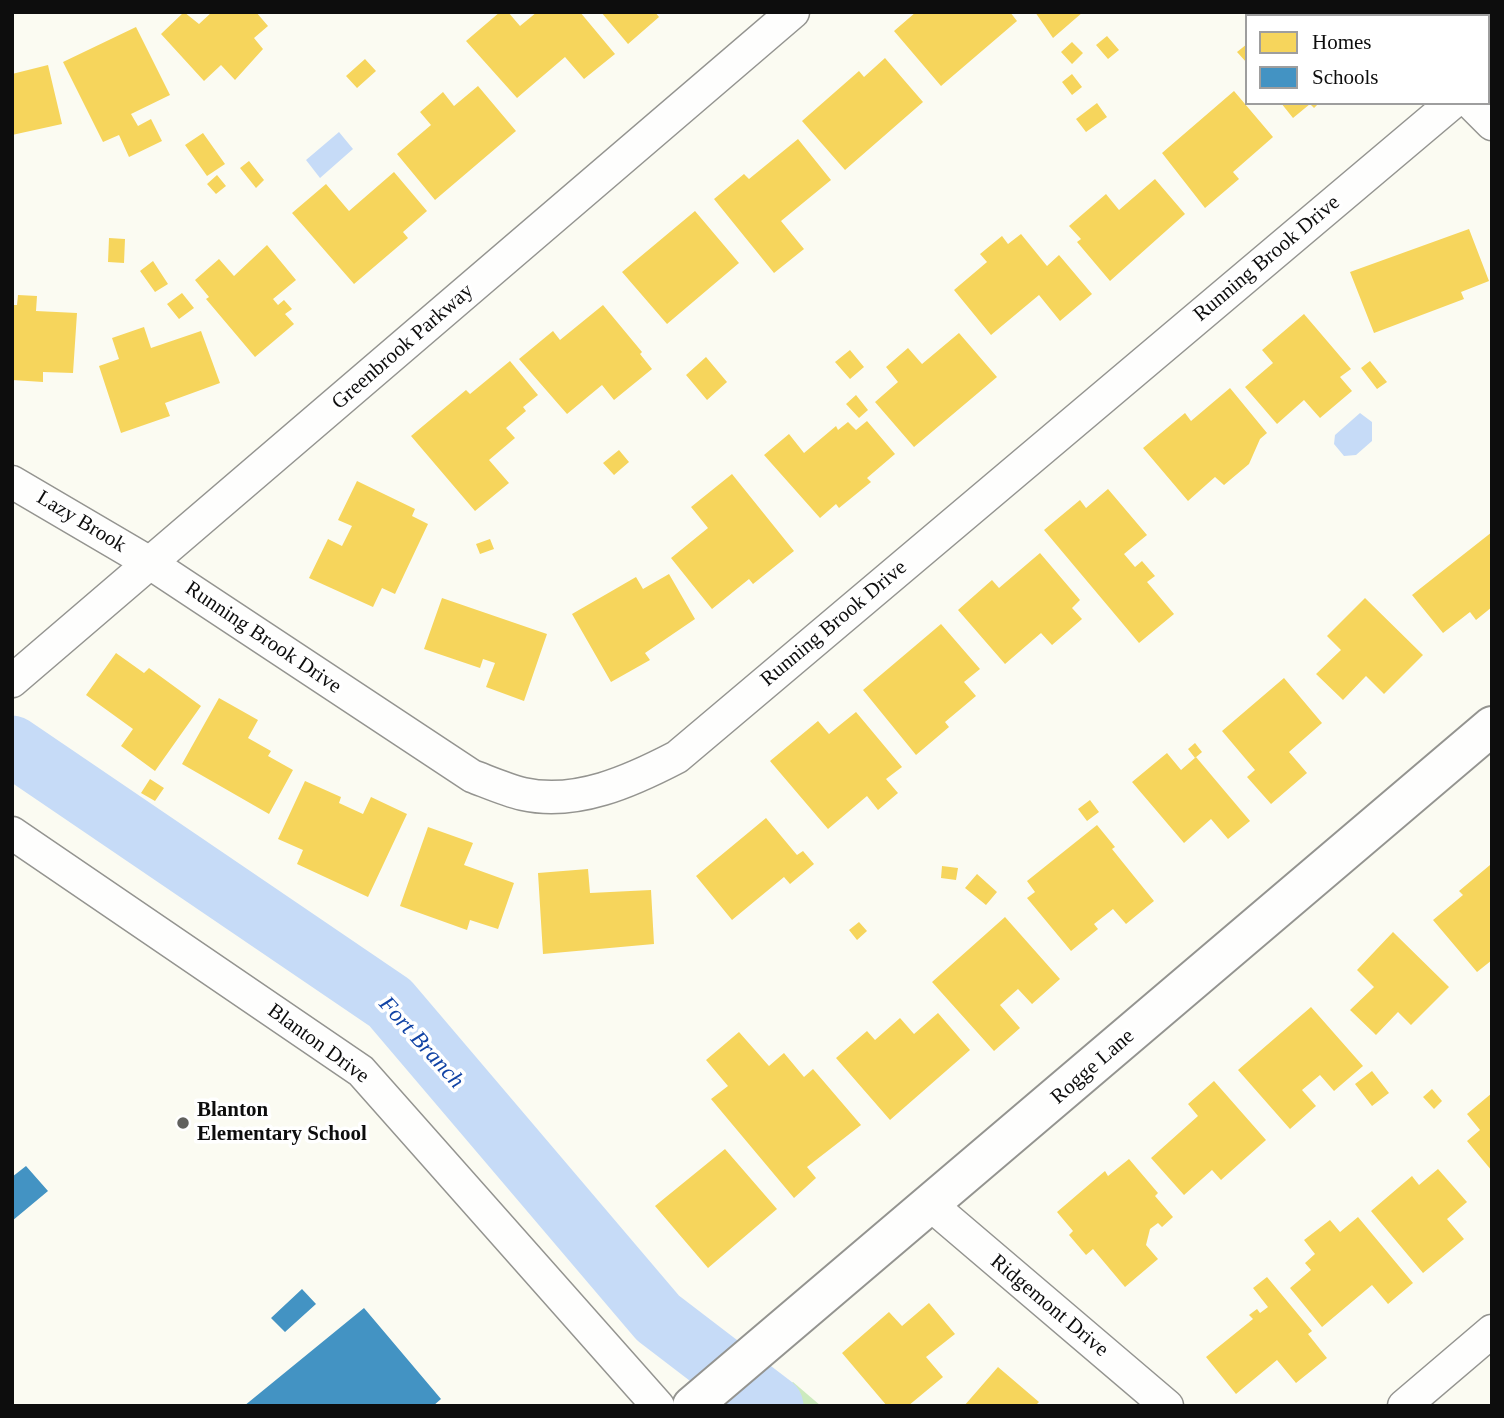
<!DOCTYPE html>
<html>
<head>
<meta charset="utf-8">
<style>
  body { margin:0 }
  #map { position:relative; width:1504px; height:1418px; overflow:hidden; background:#fbfbf2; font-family:Georgia,serif }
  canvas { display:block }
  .frame { position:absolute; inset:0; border:14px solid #0d0d0d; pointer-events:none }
  .legend { position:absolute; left:1245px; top:14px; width:245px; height:91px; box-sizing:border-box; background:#fff; border:2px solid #9e9e9e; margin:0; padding:9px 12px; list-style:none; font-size:21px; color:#0d0d0d }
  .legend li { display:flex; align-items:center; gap:14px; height:35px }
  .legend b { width:35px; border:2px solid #9e9e9e }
</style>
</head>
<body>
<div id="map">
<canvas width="1504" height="1418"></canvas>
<div class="frame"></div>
<ul class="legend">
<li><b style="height:19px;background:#f6d55c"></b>Homes</li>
<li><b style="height:19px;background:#4393c3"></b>Schools</li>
</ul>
</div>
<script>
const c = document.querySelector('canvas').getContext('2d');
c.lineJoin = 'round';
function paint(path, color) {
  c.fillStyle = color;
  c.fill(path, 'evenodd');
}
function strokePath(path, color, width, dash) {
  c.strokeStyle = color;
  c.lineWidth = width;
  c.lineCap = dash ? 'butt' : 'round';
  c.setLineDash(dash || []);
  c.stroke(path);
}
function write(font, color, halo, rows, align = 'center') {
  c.font = font + ' Georgia,serif';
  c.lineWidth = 7;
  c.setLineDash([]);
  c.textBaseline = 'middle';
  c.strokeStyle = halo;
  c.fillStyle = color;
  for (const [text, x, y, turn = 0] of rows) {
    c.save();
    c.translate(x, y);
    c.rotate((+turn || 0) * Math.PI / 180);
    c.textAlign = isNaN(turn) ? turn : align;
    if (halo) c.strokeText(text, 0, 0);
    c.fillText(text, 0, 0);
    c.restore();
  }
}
const forest = new Path2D(`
  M 793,1382 L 821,1406 L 760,1406 Z`);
const water = new Path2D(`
  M 339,132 L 353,149 L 320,178 L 306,160 Z
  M 1360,413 L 1372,422 L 1372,441 L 1356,455 L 1344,456 L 1334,444 L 1335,435 Z`);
const homes = new Path2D(`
  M 184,12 L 199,24 L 212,12 L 256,12 L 268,26 L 254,38 L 263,49 L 235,80 L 221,65 L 204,81 L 161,34 Z
  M 500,12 L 508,12 L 520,26 L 537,12 L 580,12 L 615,54 L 584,79 L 565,57 L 517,98 L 466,41 Z
  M 601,12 L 655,12 L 659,17 L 628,44 Z
  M 916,12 L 1010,12 L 1017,21 L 941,86 L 894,31 Z
  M 1035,12 L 1083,12 L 1053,38 Z
  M 1357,12 L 1428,12 L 1424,16 L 1360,16 Z
  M 136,27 L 170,95 L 131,114 L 138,126 L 151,119 L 162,141 L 129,157 L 119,135 L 103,142 L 63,62 Z
  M 1107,36 L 1119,50 L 1108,59 L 1096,45 Z
  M 1072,42 L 1083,53 L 1072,64 L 1061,52 Z
  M 1247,44 L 1247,63 L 1237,52 Z
  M 885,58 L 923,102 L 845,170 L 802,121 L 859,71 L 864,77 Z
  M 365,59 L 376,71 L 357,88 L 346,76 Z
  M 48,65 L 62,124 L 12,135 L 12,74 Z
  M 1072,74 L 1082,87 L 1072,95 L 1062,82 Z
  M 478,86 L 516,131 L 435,200 L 397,154 L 431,125 L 420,112 L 443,92 L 454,106 Z
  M 1234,91 L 1273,137 L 1233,172 L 1239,179 L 1205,208 L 1162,153 Z
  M 1097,103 L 1107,117 L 1086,132 L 1076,119 Z
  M 1281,103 L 1319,103 L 1314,108 L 1310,104 L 1293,118 Z
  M 203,133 L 225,164 L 207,176 L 185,145 Z
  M 798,139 L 831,180 L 781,221 L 804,249 L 774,273 L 714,199 L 744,174 L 749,179 Z
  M 249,161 L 264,180 L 256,188 L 240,168 Z
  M 394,172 L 427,211 L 403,232 L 408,238 L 354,284 L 292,213 L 326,184 L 349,211 Z
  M 217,175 L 226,186 L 216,194 L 207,184 Z
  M 1155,179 L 1185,214 L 1110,281 L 1077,242 L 1081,239 L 1069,226 L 1106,194 L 1119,210 Z
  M 695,211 L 739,263 L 667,324 L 622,272 Z
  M 1469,229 L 1489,281 L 1461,292 L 1464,299 L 1374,333 L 1350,272 Z
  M 1021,234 L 1047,266 L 1059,255 L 1092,294 L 1060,321 L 1039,295 L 991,335 L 954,290 L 987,262 L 980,254 L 1002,236 L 1008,244 Z
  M 109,238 L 125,239 L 124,263 L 108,262 Z
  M 267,245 L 296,280 L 273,299 L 278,305 L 284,300 L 292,309 L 285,314 L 294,324 L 255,357 L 206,299 L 209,297 L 195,280 L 219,259 L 234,276 Z
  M 153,261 L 168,284 L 155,292 L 140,271 Z
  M 182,293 L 194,308 L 179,319 L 167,304 Z
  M 18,295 L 37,296 L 36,311 L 77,313 L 73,373 L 43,372 L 43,382 L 12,380 L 12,305 L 17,305 Z
  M 603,305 L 642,352 L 640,354 L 652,369 L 614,400 L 602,385 L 567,414 L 519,359 L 553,331 L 560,340 Z
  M 1304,314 L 1351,369 L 1340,377 L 1352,391 L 1320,418 L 1304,400 L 1277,424 L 1245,387 L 1273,363 L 1262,350 Z
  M 144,327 L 151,348 L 201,331 L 220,383 L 165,403 L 170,416 L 121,433 L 99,366 L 119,359 L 112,338 Z
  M 959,333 L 997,377 L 914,447 L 875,402 L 898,382 L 886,367 L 908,348 L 922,364 Z
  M 850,350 L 864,367 L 850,379 L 835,362 Z
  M 706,357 L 727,382 L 707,400 L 686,375 Z
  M 510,361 L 538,395 L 523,407 L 526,411 L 506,428 L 515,438 L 489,460 L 509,483 L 475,511 L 411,436 L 466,390 L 470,394 Z
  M 1370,361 L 1387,382 L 1377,389 L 1361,368 Z
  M 1230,388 L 1267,433 L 1260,439 L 1249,464 L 1224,485 L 1215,477 L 1188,501 L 1143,448 L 1185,413 L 1191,421 Z
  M 856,395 L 868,410 L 859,418 L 846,404 Z
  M 867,421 L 895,454 L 867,478 L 871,482 L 839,508 L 836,504 L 820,518 L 764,455 L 789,434 L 804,453 L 836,426 L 838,430 L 848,422 L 856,430 Z
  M 619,450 L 629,462 L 614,475 L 603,463 Z
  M 732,474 L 794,551 L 753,584 L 749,579 L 712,609 L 671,558 L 708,528 L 691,507 Z
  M 357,481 L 415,509 L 412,516 L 428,524 L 395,594 L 382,588 L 373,607 L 309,578 L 328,539 L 342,546 L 352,526 L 338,520 Z
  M 1108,489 L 1147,535 L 1124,554 L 1135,567 L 1142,561 L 1155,576 L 1147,582 L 1174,614 L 1139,643 L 1044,530 L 1080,500 L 1086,508 Z
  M 1492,532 L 1492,607 L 1476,620 L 1470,612 L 1443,633 L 1412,595 Z
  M 490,539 L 494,549 L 480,554 L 476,544 Z
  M 1040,553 L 1080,600 L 1072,608 L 1082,619 L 1052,645 L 1041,633 L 1005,664 L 958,610 L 992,580 L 999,588 Z
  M 669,574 L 695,619 L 645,653 L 650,660 L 611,682 L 572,614 L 636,577 L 643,589 Z
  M 442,598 L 547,634 L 524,701 L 486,687 L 495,663 L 483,659 L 480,668 L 424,649 Z
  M 1365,598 L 1423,655 L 1384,694 L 1366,676 L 1343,700 L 1316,674 L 1341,650 L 1327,636 Z
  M 941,624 L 980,669 L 964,682 L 976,696 L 945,722 L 949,727 L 916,755 L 863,690 Z
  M 116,653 L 144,673 L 149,668 L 201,706 L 155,771 L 121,746 L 133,729 L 86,695 Z
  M 1284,678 L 1322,723 L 1289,752 L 1307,773 L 1271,804 L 1247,777 L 1255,770 L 1222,731 Z
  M 219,698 L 258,720 L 248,738 L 271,751 L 268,756 L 293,770 L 269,814 L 182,764 Z
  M 856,712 L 902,767 L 886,779 L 898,793 L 878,810 L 867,796 L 828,829 L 770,761 L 818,721 L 829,734 Z
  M 1195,743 L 1202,752 L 1195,758 L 1188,749 Z
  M 1167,753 L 1181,770 L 1196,757 L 1250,821 L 1228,839 L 1211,819 L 1184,843 L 1132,782 Z
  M 150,779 L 164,788 L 155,801 L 141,793 Z
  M 305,781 L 341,797 L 339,803 L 363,814 L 371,797 L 407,814 L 368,897 L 297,864 L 303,850 L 278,839 Z
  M 1090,800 L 1099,812 L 1087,821 L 1078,809 Z
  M 766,818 L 797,855 L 803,851 L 814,864 L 790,884 L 784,877 L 732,920 L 696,876 Z
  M 1097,825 L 1115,847 L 1112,849 L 1154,901 L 1126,924 L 1113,909 L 1094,924 L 1098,929 L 1071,951 L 1027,898 L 1035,892 L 1027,881 Z
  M 428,827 L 473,843 L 464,865 L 514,883 L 498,929 L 470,920 L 467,930 L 400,906 Z
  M 1490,865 L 1492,960 L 1477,972 L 1433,920 L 1463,895 L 1459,891 Z
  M 942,866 L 958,868 L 956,880 L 941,878 Z
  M 588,869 L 590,893 L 651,890 L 654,944 L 543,954 L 538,873 Z
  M 977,874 L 997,892 L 986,905 L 965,888 Z
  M 1005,917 L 1060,979 L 1032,1004 L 1018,989 L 1000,1005 L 1020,1028 L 994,1051 L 932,982 Z
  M 859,922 L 867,931 L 857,940 L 849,930 Z
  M 1393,932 L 1449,987 L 1411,1025 L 1398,1012 L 1376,1035 L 1350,1010 L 1374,987 L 1357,970 Z
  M 1311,1007 L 1363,1066 L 1334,1091 L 1320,1075 L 1302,1090 L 1316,1106 L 1290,1129 L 1238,1070 Z
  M 938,1013 L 970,1050 L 890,1120 L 836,1058 L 867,1031 L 875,1040 L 900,1018 L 914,1034 Z
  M 739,1032 L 769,1066 L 784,1053 L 804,1077 L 813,1069 L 861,1125 L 807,1167 L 816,1178 L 794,1198 L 711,1099 L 728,1086 L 706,1060 Z
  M 1372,1071 L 1389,1093 L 1372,1106 L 1355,1084 Z
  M 1214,1081 L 1266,1140 L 1221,1180 L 1212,1170 L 1184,1195 L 1151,1158 L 1198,1116 L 1188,1104 Z
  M 1432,1089 L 1442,1101 L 1434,1109 L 1423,1097 Z
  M 1492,1093 L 1492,1171 L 1467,1141 L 1480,1130 L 1467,1114 Z
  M 725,1149 L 777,1209 L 708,1268 L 655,1206 Z
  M 1129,1159 L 1158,1193 L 1155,1196 L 1173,1217 L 1162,1227 L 1158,1223 L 1150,1229 L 1146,1245 L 1158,1259 L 1125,1287 L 1093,1249 L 1086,1255 L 1069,1235 L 1073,1231 L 1057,1212 L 1105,1171 L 1108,1176 Z
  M 1438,1169 L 1467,1202 L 1447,1219 L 1464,1239 L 1423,1273 L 1371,1211 L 1412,1176 L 1419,1185 Z
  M 1358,1217 L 1413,1283 L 1388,1304 L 1372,1285 L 1322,1327 L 1290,1288 L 1311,1270 L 1305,1263 L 1315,1254 L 1304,1240 L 1330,1220 L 1340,1232 Z
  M 1267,1277 L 1312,1331 L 1308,1334 L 1327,1358 L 1296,1383 L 1277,1360 L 1236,1394 L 1206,1357 L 1253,1319 L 1249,1315 L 1257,1309 L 1260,1313 L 1268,1307 L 1253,1288 Z
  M 929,1303 L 955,1334 L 926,1357 L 943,1377 L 908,1406 L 887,1406 L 842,1353 L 889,1312 L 902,1326 Z
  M 998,1367 L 1039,1402 L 1035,1406 L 964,1406 Z`);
const schools = new Path2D(`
  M 26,1166 L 48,1191 L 12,1221 L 12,1177 Z
  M 302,1289 L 316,1304 L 285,1332 L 271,1318 Z
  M 364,1308 L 441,1399 L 433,1406 L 244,1406 Z`);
const river = new Path2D(`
  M 12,746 L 390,1003 L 658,1318 L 773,1406`);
const minor = new Path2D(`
  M 1488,70 L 1492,66
  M 1471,103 L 1492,124
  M 12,482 L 150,563 L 472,776 C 488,782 506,790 523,794 C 576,806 631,781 677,757 L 1452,103
  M 12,681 L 793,12
  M 12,833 L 361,1071 L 658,1406
  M 931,1205 L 1167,1406
  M 1404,1406 L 1492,1331`);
const tertiary = new Path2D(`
  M 692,1406 L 1492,726`);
const markers = [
  [183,1123,7,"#60605d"]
];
const streetNames = [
  ["Running Brook Drive",1267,259,-40],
  ["Greenbrook Parkway",403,347,-41],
  ["Lazy Brook",81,522,31],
  ["Running Brook Drive",834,624,-40],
  ["Running Brook Drive",263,638,34],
  ["Blanton Drive",318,1044,36],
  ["Rogge Lane",1093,1067,-41],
  ["Ridgemont Drive",1049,1306,40]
];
const poiNames = [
  ["Blanton",197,1111],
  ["Elementary School",197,1135]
];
const waterNames = [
  ["Fort Branch",421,1043,48]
];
paint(forest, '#cceabe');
paint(water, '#c6dbf7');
paint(homes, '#f6d55c');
paint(schools, '#4393c3');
strokePath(river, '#c6dbf7', 61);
strokePath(minor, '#949490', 35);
strokePath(tertiary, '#949490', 42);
strokePath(minor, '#fefefd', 32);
strokePath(tertiary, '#fefefd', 38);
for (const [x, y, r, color] of markers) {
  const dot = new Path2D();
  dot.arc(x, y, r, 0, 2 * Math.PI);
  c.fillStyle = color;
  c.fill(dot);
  strokePath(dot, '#fff', 2.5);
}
write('21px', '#0d0d0d', '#fff', streetNames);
write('bold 21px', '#0d0d0d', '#fff', poiNames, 'left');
write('italic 23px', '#1143a5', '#fff', waterNames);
</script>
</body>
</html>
